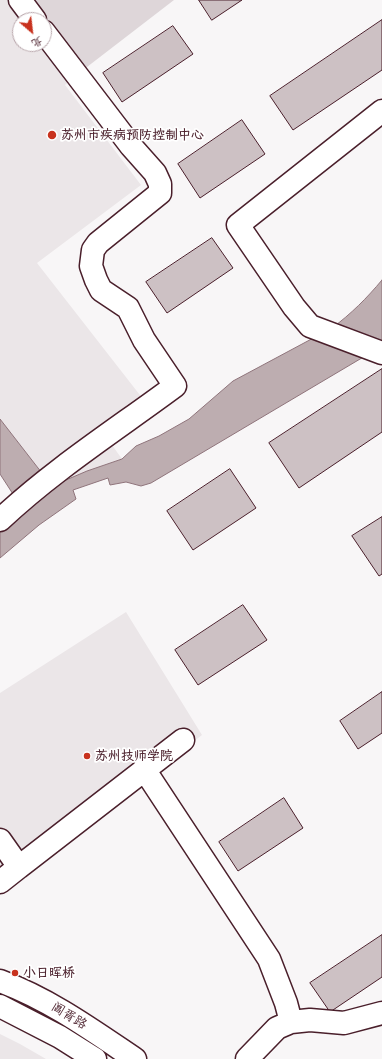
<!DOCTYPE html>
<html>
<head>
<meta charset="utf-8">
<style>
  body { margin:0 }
  #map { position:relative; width:382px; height:1059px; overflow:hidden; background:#f8f6f7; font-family:"Comic Neue","LXGW WenKai TC",sans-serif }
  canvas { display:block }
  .north { position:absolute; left:12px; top:12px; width:40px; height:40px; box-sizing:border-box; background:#fff; border:1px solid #b7a5aa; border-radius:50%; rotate:152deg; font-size:11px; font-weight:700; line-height:16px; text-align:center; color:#4a1f2b }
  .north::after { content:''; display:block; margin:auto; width:14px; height:18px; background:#c8321e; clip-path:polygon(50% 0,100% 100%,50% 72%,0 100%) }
</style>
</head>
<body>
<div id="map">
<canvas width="382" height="1059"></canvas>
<div class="north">北</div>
</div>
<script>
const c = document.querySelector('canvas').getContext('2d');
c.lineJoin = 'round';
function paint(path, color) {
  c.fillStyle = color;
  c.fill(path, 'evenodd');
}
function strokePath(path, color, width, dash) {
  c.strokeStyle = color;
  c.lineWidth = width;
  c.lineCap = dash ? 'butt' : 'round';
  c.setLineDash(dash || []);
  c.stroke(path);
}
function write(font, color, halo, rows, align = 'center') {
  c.font = font + ' "Comic Neue","LXGW WenKai TC",sans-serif';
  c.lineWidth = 3.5;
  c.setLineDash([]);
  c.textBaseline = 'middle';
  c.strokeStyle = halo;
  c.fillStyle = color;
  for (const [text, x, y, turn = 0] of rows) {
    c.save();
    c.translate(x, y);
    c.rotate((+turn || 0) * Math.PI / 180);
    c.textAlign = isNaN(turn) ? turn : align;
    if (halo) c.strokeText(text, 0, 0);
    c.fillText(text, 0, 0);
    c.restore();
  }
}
const built = new Path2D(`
  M 0,0 L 13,0 L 29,20 L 20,20 L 20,44 L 44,44 L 74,77 L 65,85 L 141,185 L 37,263 L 143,399 L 102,431 L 122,459 L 87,471 L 52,486 L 0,419 Z
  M 126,612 L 202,735 L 0,889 L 0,693 Z
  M 0,1034 L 20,1044 L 46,1059 L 0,1059 Z`);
const green = new Path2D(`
  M 13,0 L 174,0 L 74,77 Z`);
const water = new Path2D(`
  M 382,280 L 382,346 L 151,483 L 141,486 L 126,482 L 110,485 L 108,478 L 73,490 L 76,499 L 39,525 L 0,558 L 0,530 L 22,508 L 0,474 L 0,419 L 52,486 L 87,471 L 122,459 L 136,446 L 159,436 L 189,419 L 233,381 L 332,328 C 351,314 367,298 382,280 Z`);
const building = new Path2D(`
  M 199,0 L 242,0 L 212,20 Z
  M 382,20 L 382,70 L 293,130 L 270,96 Z
  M 173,26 L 193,54 L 122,102 L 103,73 Z
  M 242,120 L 265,154 L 200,198 L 178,164 Z
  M 212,238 L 233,268 L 167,313 L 146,282 Z
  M 382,369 L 382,432 L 299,488 L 269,443 Z
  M 230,469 L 256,508 L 193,550 L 167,511 Z
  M 382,517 L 382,574 L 379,576 L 352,536 Z
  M 243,605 L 267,640 L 198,685 L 175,650 Z
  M 382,692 L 382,733 L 358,749 L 340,721 Z
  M 284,798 L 303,828 L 238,871 L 219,842 Z
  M 382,935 L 382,977 L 330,1012 L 310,983 Z`);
const minor = new Path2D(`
  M 20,0 L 35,20
  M 382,111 L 238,225 L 294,307 L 310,326 L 382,353
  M 0,520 C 53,470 117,429 175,386 L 144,340 L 128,308 L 101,290 L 96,280 L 91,266 L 93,250 L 98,243 L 160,193 L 160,184 L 155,173 L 131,146 L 44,32
  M 144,769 L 269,959 L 286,1003 L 291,1022
  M 0,840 L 19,867 L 183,740
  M 0,882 L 19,867
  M 247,1059 L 277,1028 L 291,1022 L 310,1020 L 344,1023 L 382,1013`);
const major = new Path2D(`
  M 0,981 C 49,999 92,1030 135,1059
  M 0,1006 L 60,1037 L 95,1059`);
const markers = [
  [52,135,5,"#c8321e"],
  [87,756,4,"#c8321e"],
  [15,973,4,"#c8321e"]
];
const poiNames = [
  ["苏州市疾病预防控制中心",61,135],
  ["苏州技师学院",95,756],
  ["小日晖桥",23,973]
];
const streetNames = [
  ["阊胥路",69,1016,31]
];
paint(built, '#ebe6e8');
paint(green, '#ded6d9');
paint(water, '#bdadb0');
strokePath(water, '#8f747b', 1);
paint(building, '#cdc1c4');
strokePath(building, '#4a1f2b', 1);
strokePath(minor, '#4a1f2b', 25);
strokePath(major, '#4a1f2b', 25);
strokePath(minor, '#fff', 22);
strokePath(major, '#fff', 22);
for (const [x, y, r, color] of markers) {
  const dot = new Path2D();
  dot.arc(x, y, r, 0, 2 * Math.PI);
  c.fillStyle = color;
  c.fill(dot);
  strokePath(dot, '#fff', 1.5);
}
write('bold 13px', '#4a1f2b', '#fff', poiNames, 'left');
write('13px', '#4a1f2b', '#fff', streetNames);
</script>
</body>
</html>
